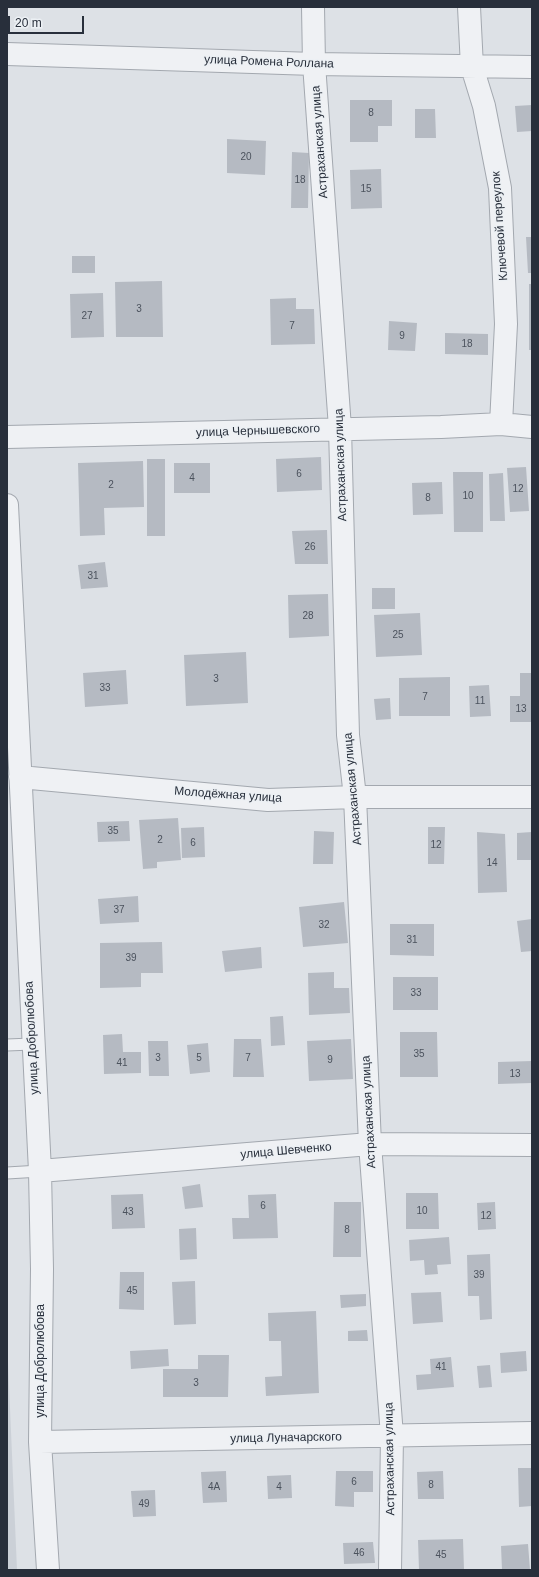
<!DOCTYPE html>
<html>
<head>
<meta charset="utf-8">
<style>
  body { margin:0 }
  #map { position:relative; width:539px; height:1577px; overflow:hidden; background:#dde1e6; font-family:Arial,sans-serif }
  canvas { display:block }
  .frame { position:absolute; inset:0; border:8px solid #282f3b; pointer-events:none }
  .scale { position:absolute; left:8px; top:16px; width:76px; height:18px; box-sizing:border-box; border:2px solid #282f3b; border-top:0; padding-left:5px; font-size:12px; line-height:14px; white-space:nowrap; color:#282f3b; -webkit-text-stroke:3px #ecf0f4; paint-order:stroke }
</style>
</head>
<body>
<div id="map">
<canvas width="539" height="1577"></canvas>
<div class="frame"></div>
<div class="scale">20 m</div>
</div>
<script>
const c = document.querySelector('canvas').getContext('2d');
c.lineJoin = 'round';
function paint(path, color) {
  c.fillStyle = color;
  c.fill(path, 'evenodd');
}
function strokePath(path, color, width, dash) {
  c.strokeStyle = color;
  c.lineWidth = width;
  c.lineCap = dash ? 'butt' : 'round';
  c.setLineDash(dash || []);
  c.stroke(path);
}
function write(font, color, halo, rows, align = 'center') {
  c.font = font + ' Arial,sans-serif';
  c.lineWidth = 3;
  c.setLineDash([]);
  c.textBaseline = 'middle';
  c.strokeStyle = halo;
  c.fillStyle = color;
  for (const [text, x, y, turn = 0] of rows) {
    c.save();
    c.translate(x, y);
    c.rotate((+turn || 0) * Math.PI / 180);
    c.textAlign = isNaN(turn) ? turn : align;
    if (halo) c.strokeText(text, 0, 0);
    c.fillText(text, 0, 0);
    c.restore();
  }
}
const built = new Path2D(`
  M 7,1361 L 8,1362 L 17,1570 L 7,1570 Z`);
const building = new Path2D(`
  M 350,100 L 392,100 L 392,126 L 378,126 L 378,142 L 350,142 Z
  M 532,105 L 532,131 L 517,132 L 515,106 Z
  M 415,109 L 435,109 L 436,138 L 415,138 Z
  M 227,139 L 266,141 L 265,175 L 227,173 Z
  M 292,152 L 309,153 L 308,208 L 291,208 Z
  M 381,169 L 382,208 L 351,209 L 350,170 Z
  M 526,237 L 532,237 L 532,273 L 528,273 Z
  M 72,256 L 95,256 L 95,273 L 72,273 Z
  M 162,281 L 163,337 L 116,337 L 115,282 Z
  M 529,284 L 532,284 L 532,350 L 529,350 Z
  M 103,293 L 104,337 L 71,338 L 70,294 Z
  M 296,298 L 296,309 L 314,309 L 315,344 L 271,345 L 270,299 Z
  M 389,321 L 417,323 L 415,351 L 388,350 Z
  M 445,333 L 488,334 L 488,355 L 445,354 Z
  M 321,457 L 322,490 L 277,492 L 276,459 Z
  M 147,459 L 165,459 L 165,536 L 147,536 Z
  M 143,461 L 144,507 L 104,508 L 105,535 L 80,536 L 78,463 Z
  M 174,463 L 210,463 L 210,493 L 174,493 Z
  M 526,467 L 529,511 L 510,512 L 507,468 Z
  M 453,472 L 483,472 L 483,532 L 454,532 Z
  M 503,473 L 505,521 L 490,521 L 489,474 Z
  M 442,482 L 443,514 L 413,515 L 412,483 Z
  M 327,530 L 328,564 L 295,564 L 292,531 Z
  M 105,562 L 108,587 L 81,589 L 78,565 Z
  M 372,588 L 395,588 L 395,609 L 372,609 Z
  M 328,594 L 329,636 L 289,638 L 288,595 Z
  M 420,613 L 422,655 L 376,657 L 374,615 Z
  M 246,652 L 248,703 L 186,706 L 184,655 Z
  M 126,670 L 128,704 L 85,707 L 83,673 Z
  M 520,673 L 532,673 L 532,722 L 510,722 L 510,696 L 520,696 Z
  M 450,677 L 450,716 L 399,716 L 399,678 Z
  M 489,685 L 491,716 L 470,717 L 469,686 Z
  M 390,698 L 391,719 L 376,720 L 374,699 Z
  M 178,818 L 181,860 L 157,862 L 157,868 L 143,869 L 139,820 Z
  M 129,821 L 130,841 L 98,842 L 97,822 Z
  M 204,827 L 205,857 L 182,858 L 181,828 Z
  M 428,827 L 445,827 L 444,864 L 428,864 Z
  M 314,831 L 334,832 L 333,864 L 313,864 Z
  M 477,832 L 505,834 L 507,892 L 478,893 Z
  M 532,832 L 532,860 L 517,860 L 517,833 Z
  M 138,896 L 139,922 L 100,924 L 98,899 Z
  M 344,902 L 348,943 L 303,947 L 299,907 Z
  M 532,919 L 532,951 L 521,952 L 517,921 Z
  M 390,924 L 434,924 L 434,956 L 390,955 Z
  M 162,942 L 163,973 L 141,973 L 141,987 L 100,988 L 100,943 Z
  M 261,947 L 262,968 L 225,972 L 222,951 Z
  M 334,972 L 334,988 L 349,988 L 350,1013 L 309,1015 L 308,973 Z
  M 393,977 L 438,977 L 438,1010 L 393,1010 Z
  M 283,1016 L 285,1045 L 271,1046 L 270,1017 Z
  M 400,1032 L 437,1032 L 438,1077 L 400,1077 Z
  M 122,1034 L 123,1052 L 141,1052 L 141,1073 L 104,1074 L 103,1035 Z
  M 234,1039 L 261,1039 L 264,1077 L 233,1077 Z
  M 351,1039 L 353,1079 L 309,1081 L 307,1041 Z
  M 148,1041 L 168,1041 L 169,1076 L 149,1076 Z
  M 208,1043 L 210,1072 L 190,1074 L 187,1045 Z
  M 532,1061 L 532,1083 L 498,1084 L 498,1062 Z
  M 200,1184 L 203,1207 L 185,1209 L 182,1187 Z
  M 406,1193 L 438,1193 L 439,1229 L 406,1229 Z
  M 143,1194 L 145,1228 L 112,1229 L 111,1195 Z
  M 276,1194 L 278,1238 L 233,1239 L 232,1218 L 249,1218 L 248,1195 Z
  M 334,1202 L 361,1202 L 361,1257 L 333,1257 Z
  M 495,1202 L 496,1229 L 478,1230 L 477,1203 Z
  M 196,1228 L 197,1259 L 180,1260 L 179,1229 Z
  M 449,1237 L 451,1264 L 437,1265 L 438,1274 L 425,1275 L 424,1260 L 410,1261 L 409,1240 Z
  M 490,1254 L 492,1319 L 480,1320 L 479,1296 L 468,1296 L 467,1255 Z
  M 120,1272 L 144,1272 L 144,1310 L 119,1309 Z
  M 195,1281 L 196,1324 L 174,1325 L 172,1282 Z
  M 441,1292 L 443,1322 L 413,1324 L 411,1293 Z
  M 366,1294 L 366,1306 L 341,1308 L 340,1295 Z
  M 316,1311 L 319,1393 L 266,1396 L 265,1377 L 282,1376 L 281,1341 L 269,1341 L 268,1313 Z
  M 367,1330 L 368,1341 L 348,1341 L 348,1331 Z
  M 168,1349 L 169,1366 L 131,1369 L 130,1351 Z
  M 526,1351 L 527,1371 L 501,1373 L 500,1353 Z
  M 198,1355 L 229,1355 L 228,1397 L 163,1397 L 163,1369 L 198,1369 Z
  M 451,1357 L 454,1387 L 417,1390 L 416,1375 L 431,1374 L 430,1359 Z
  M 490,1365 L 492,1387 L 479,1388 L 477,1366 Z
  M 518,1468 L 532,1468 L 532,1506 L 519,1507 Z
  M 226,1471 L 227,1502 L 203,1503 L 201,1472 Z
  M 336,1471 L 373,1471 L 373,1492 L 354,1492 L 354,1507 L 335,1506 Z
  M 443,1471 L 444,1499 L 418,1499 L 417,1472 Z
  M 291,1475 L 292,1498 L 268,1499 L 267,1476 Z
  M 155,1490 L 156,1516 L 133,1517 L 131,1491 Z
  M 463,1539 L 464,1570 L 419,1570 L 418,1540 Z
  M 373,1542 L 375,1563 L 344,1564 L 343,1543 Z
  M 528,1544 L 530,1570 L 502,1570 L 501,1546 Z`);
const lane = new Path2D(`
  M 7,1045 L 32,1044
  M 7,1173 L 40,1171`);
const street = new Path2D(`
  M 313,7 L 314,64 L 340,428 L 348,735 L 355,797 L 370,1144 L 392,1436 L 390,1570
  M 469,7 L 472,67 L 484,106 L 500,188 L 506,324 L 501,424
  M 7,54 L 314,64 L 532,67
  M 7,437 L 441,427 L 501,424 L 532,427
  M 7,505 L 40,1171 L 42,1269 L 40,1442 L 48,1570
  M 20,777 L 268,800 L 355,797 L 532,797
  M 40,1171 L 370,1144 L 532,1145
  M 40,1442 L 532,1433`);
const numberNames = [
  ["8",371,113],
  ["20",246,157],
  ["18",300,180],
  ["15",366,189],
  ["3",139,309],
  ["27",87,316],
  ["7",292,326],
  ["9",402,336],
  ["18",467,344],
  ["6",299,474],
  ["4",192,478],
  ["2",111,485],
  ["12",518,489],
  ["10",468,496],
  ["8",428,498],
  ["26",310,547],
  ["31",93,576],
  ["28",308,616],
  ["25",398,635],
  ["3",216,679],
  ["33",105,688],
  ["7",425,697],
  ["11",480,701],
  ["13",521,709],
  ["35",113,831],
  ["2",160,840],
  ["6",193,843],
  ["12",436,845],
  ["14",492,863],
  ["37",119,910],
  ["32",324,925],
  ["31",412,940],
  ["39",131,958],
  ["33",416,993],
  ["35",419,1054],
  ["3",158,1058],
  ["5",199,1058],
  ["7",248,1058],
  ["9",330,1060],
  ["41",122,1063],
  ["13",515,1074],
  ["6",263,1206],
  ["10",422,1211],
  ["43",128,1212],
  ["12",486,1216],
  ["8",347,1230],
  ["39",479,1275],
  ["45",132,1291],
  ["41",441,1367],
  ["3",196,1383],
  ["6",354,1482],
  ["8",431,1485],
  ["4А",214,1487],
  ["4",279,1487],
  ["49",144,1504],
  ["46",359,1553],
  ["45",441,1555]
];
const streetNames = [
  ["улица Ромена Роллана",269,62,2],
  ["Астраханская улица",320,142,-94],
  ["Ключевой переулок",500,226,-94],
  ["улица Чернышевского",258,431,-2],
  ["Астраханская улица",341,465,-92],
  ["Астраханская улица",353,789,-95],
  ["Молодёжная улица",228,795,4],
  ["улица Добролюбова",32,1038,-93],
  ["Астраханская улица",369,1112,-93],
  ["улица Шевченко",286,1151,-5],
  ["улица Добролюбова",41,1361,-90],
  ["улица Луначарского",286,1438,-1],
  ["Астраханская улица",390,1459,-91]
];
paint(built, '#cbd0d7');
paint(building, '#b5bac2');
strokePath(lane, '#a3a8af', 13);
strokePath(street, '#a3a8af', 24);
strokePath(lane, '#eff1f4', 11);
strokePath(street, '#eff1f4', 22);
write('10px', '#4b525d', null, numberNames);
write('12px', '#282f3b', '#ecf0f4', streetNames);
</script>
</body>
</html>
